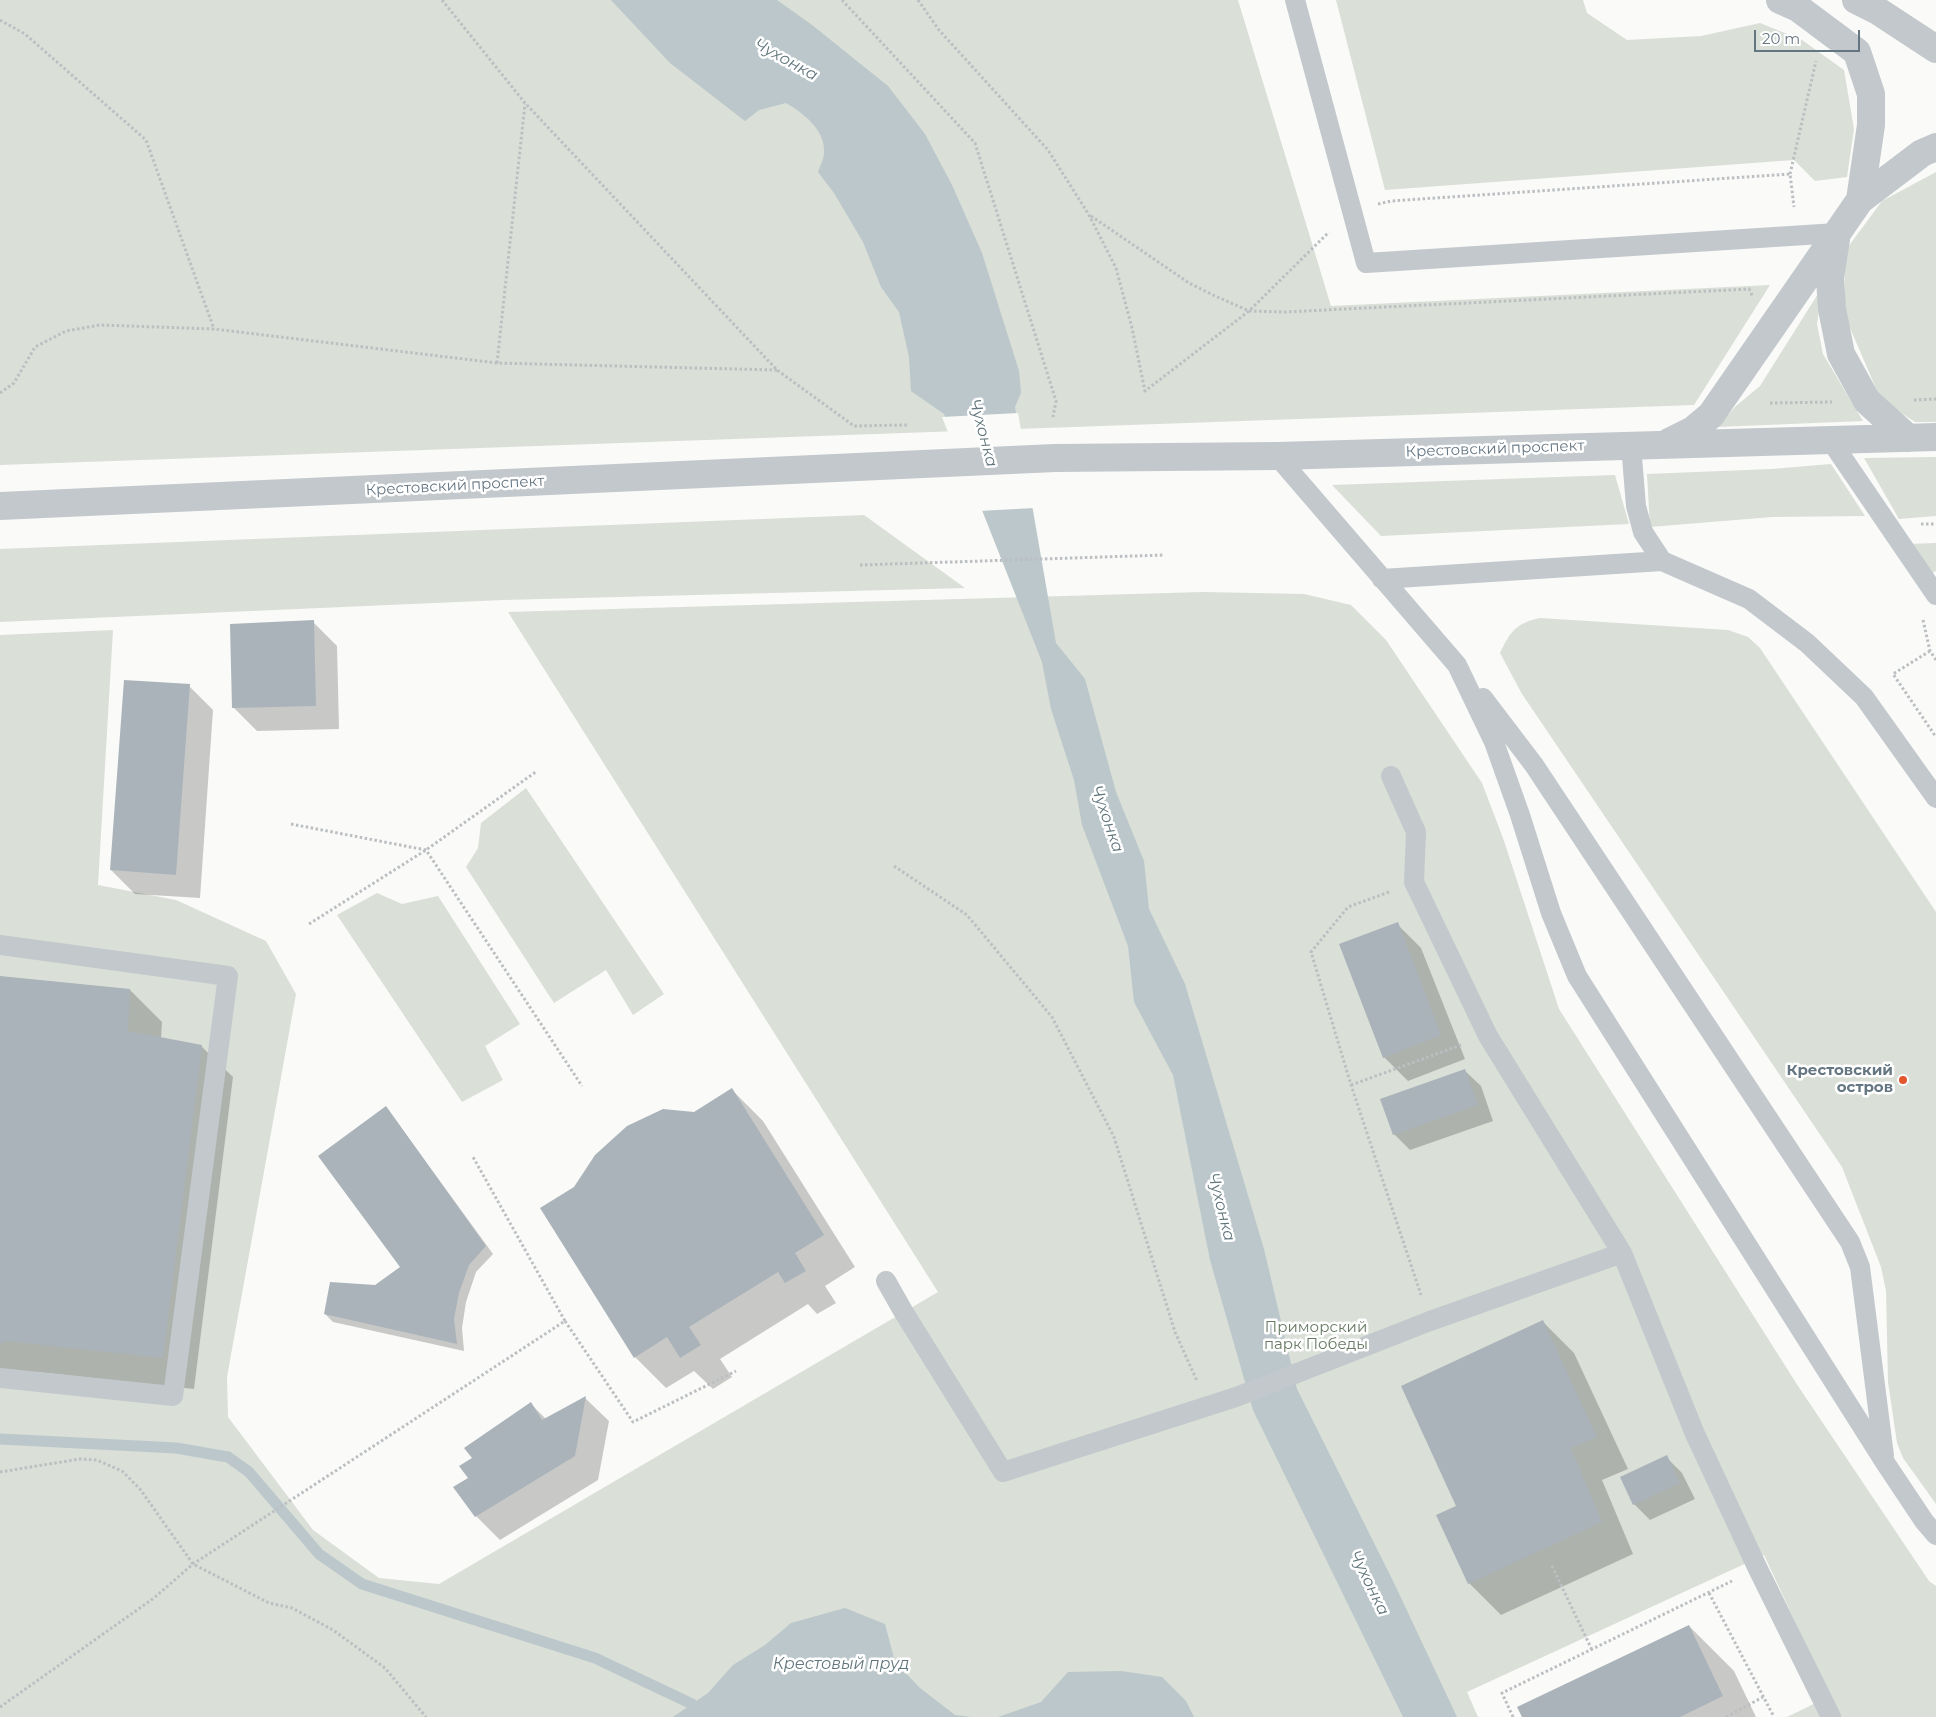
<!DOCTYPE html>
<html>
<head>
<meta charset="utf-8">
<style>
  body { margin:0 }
  #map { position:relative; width:1936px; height:1717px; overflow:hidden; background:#fafaf8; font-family:Montserrat,sans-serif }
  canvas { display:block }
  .scale { position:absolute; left:1754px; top:30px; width:106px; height:22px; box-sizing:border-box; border:2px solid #657683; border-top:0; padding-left:6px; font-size:15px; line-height:18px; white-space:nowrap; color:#657683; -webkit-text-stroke:4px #fff; paint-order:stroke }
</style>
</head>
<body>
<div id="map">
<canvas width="1936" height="1717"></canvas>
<div class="scale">20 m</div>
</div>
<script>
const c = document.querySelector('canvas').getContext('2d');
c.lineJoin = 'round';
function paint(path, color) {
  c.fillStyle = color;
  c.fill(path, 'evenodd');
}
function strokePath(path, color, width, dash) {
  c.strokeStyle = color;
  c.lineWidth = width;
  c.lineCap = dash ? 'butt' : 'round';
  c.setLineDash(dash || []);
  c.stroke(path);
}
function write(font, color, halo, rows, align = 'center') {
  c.font = font + ' Montserrat,sans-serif';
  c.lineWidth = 5;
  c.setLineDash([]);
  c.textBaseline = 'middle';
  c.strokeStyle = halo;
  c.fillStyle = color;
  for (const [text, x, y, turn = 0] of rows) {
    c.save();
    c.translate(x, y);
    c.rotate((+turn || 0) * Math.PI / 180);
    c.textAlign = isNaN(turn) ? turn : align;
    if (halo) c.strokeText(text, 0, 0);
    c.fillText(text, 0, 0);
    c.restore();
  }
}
const green = new Path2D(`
  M 0,0 L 1238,0 L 1331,306 L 1770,285 L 1694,405 L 0,465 Z
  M 1336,0 L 1583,0 L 1587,13 L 1627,40 L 1701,36 L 1760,23 L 1802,40 L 1844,70 L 1854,129 L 1847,177 L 1815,181 L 1794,160 L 1385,190 Z
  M 1936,172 L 1936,422 L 1915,422 L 1881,400 L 1844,314 L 1845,251 L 1882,201 Z
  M 1823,286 L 1817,324 L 1823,354 L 1863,421 L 1717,427 L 1736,406 L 1760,386 Z
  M 1936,457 L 1936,516 L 1899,519 L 1864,458 Z
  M 1831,464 L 1865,516 L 1772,517 L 1650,527 L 1647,474 L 1771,469 Z
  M 1615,475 L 1629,524 L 1381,536 L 1332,485 Z
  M 864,515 L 965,588 L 503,600 L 0,622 L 0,549 Z
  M 1936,543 L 1936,571 L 1930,574 L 1907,544 Z
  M 1203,592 L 1304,594 L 1351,605 L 1386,640 L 1482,783 L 1503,838 L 1559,1009 L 1798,1386 L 1929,1581 L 1936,1586 L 1936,1717 L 1787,1717 L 1830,1696 L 1764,1555 L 1467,1692 L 1478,1717 L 0,1717 L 0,635 L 113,630 L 98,885 L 176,900 L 266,941 L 296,994 L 227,1377 L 228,1417 L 313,1530 L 379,1578 L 439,1584 L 938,1292 L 508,612 Z
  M 1540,618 L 1728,630 L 1748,637 L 1760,648 L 1936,912 L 1936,1504 L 1903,1458 L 1897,1443 L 1888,1382 L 1886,1291 L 1881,1267 L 1842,1167 L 1522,694 L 1500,653 C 1510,632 1516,623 1540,618 Z
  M 526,788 L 664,994 L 633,1015 L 606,970 L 554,1003 L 466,867 L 478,848 L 481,823 Z
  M 377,893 L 402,904 L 438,896 L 520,1024 L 485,1046 L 503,1080 L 462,1102 L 337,915 Z`);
const water = new Path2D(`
  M 611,0 L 777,0 L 812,25 L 888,86 L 925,134 L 952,185 L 982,253 L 1019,371 L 1021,393 L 1015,407 L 1056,643 L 1085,679 L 1116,792 L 1144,861 L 1149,909 L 1185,984 L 1264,1249 L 1297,1389 L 1394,1583 L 1457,1717 L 1403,1717 L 1253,1410 L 1210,1260 L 1173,1075 L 1134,1002 L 1128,946 L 1082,825 L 1074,780 L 1051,709 L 1042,662 L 944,414 L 911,391 L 909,357 L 899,312 L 881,287 L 863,242 L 834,193 L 818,172 C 820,166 824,159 824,153 C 826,130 803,113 786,103 L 759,110 L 745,121 L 670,63 Z
  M 845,1608 L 885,1624 L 895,1662 L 920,1688 L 955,1715 L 972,1717 L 673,1717 L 708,1693 L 733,1665 L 765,1645 L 791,1623 Z
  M 1121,1671 L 1162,1677 L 1186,1701 L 1194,1717 L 998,1717 L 1041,1702 L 1068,1672 Z`);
const pier = new Path2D(`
  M 1018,413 L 1035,508 L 979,511 L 942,417 Z`);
const shadow = new Path2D(`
  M 313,622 L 337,646 L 339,729 L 257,731 L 233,707 Z
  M 189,686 L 213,710 L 200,898 L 135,894 L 111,870 Z
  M 1397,924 L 1421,948 L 1465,1059 L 1408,1081 L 1384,1057 Z
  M 0,977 L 130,990 L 162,1022 L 161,1038 L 201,1046 L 233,1077 L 194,1389 L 37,1372 L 0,1377 Z
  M 1464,1070 L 1481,1086 L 1493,1121 L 1410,1150 L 1394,1134 Z
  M 732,1090 L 763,1121 L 855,1267 L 825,1286 L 836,1303 L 817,1314 L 808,1304 L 720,1359 L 732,1377 L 713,1389 L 694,1371 L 666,1388 L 635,1357 L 694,1113 Z
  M 386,1107 L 493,1254 L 476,1272 L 466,1302 L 462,1328 L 464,1351 L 333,1322 L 325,1314 L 376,1286 L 402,1267 Z
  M 1543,1322 L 1574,1353 L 1628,1469 L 1602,1480 L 1633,1554 L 1501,1615 L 1469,1583 L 1458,1507 Z
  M 585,1398 L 609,1421 L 598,1480 L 500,1540 L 476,1516 L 469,1479 L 474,1458 L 531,1404 L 546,1419 Z
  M 1666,1457 L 1682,1473 L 1695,1499 L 1650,1520 L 1634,1504 Z
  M 1689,1626 L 1734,1671 L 1756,1717 L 1523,1717 Z`);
const stream = new Path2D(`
  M 0,1439 L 176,1448 L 228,1457 L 249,1472 L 319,1554 L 362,1584 L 595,1658 L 692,1704`);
const building = new Path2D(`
  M 314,620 L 316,706 L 232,708 L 230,624 Z
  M 124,680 L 190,684 L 176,875 L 110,870 Z
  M 1398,922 L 1441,1035 L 1383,1058 L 1339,944 Z
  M 0,976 L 130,989 L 128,1031 L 202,1045 L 163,1358 L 5,1341 L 0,1344 Z
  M 1465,1069 L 1478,1105 L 1393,1135 L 1380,1099 Z
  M 732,1088 L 824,1235 L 795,1253 L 806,1271 L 785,1283 L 778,1272 L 689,1327 L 701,1345 L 680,1358 L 667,1337 L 634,1358 L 540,1208 L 574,1187 L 595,1155 L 627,1126 L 663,1109 L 694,1112 Z
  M 386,1106 L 486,1246 L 469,1265 L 459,1293 L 454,1319 L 457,1344 L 324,1314 L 330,1282 L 375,1285 L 400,1267 L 318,1156 Z
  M 1543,1320 L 1597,1437 L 1571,1448 L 1602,1522 L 1468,1584 L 1436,1515 L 1456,1506 L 1401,1386 Z
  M 586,1396 L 575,1456 L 475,1517 L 453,1487 L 468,1478 L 459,1466 L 472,1458 L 464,1448 L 531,1402 L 542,1420 Z
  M 1667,1455 L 1680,1483 L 1633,1505 L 1620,1477 Z
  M 1689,1625 L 1723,1696 L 1680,1717 L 1522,1717 L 1517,1707 Z`);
const path = new Path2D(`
  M 442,0 L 525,103 L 777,370 L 854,426 L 907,425
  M 842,0 L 975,143 L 1056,401 L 1053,417
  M 918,0 L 939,30 L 1048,150 L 1089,215 L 1116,268 L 1132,328 L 1145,391 L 1249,311 L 1329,232
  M 0,20 L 25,34 L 146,140 L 214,329
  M 1790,174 L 1816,61
  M 1378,204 L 1391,201 L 1790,174 L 1794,207
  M 1091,216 L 1189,283 L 1213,295 L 1249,311 L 1285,312 L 1749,289 L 1753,297
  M 497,363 L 525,104
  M 0,393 L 14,383 L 35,347 L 66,331 L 100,325 L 214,329 L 497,363 L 777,370
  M 1914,400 L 1936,399
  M 1770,403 L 1832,402
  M 1921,524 L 1936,524
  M 860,565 L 1164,555
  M 1923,620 L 1930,651 L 1936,660
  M 1930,651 L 1893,674 L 1936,737
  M 291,824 L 426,850 L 582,1086
  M 894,866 L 967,915 L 1052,1017 L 1114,1137 L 1175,1332 L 1197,1381
  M 1389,892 L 1348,907 L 1311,952 L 1351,1085 L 1421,1295
  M 309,924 L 426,850 L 537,771
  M 1351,1085 L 1461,1045
  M 565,1321 L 633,1422 L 736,1371
  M 0,1472 L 80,1459 L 97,1460 L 122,1471 L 140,1489 L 193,1564 L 269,1603 L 292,1608 L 333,1630 L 385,1668 L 426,1717
  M 1552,1566 L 1592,1650
  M 1709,1593 L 1774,1717
  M 0,1707 L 154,1598 L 193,1564 L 565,1321 L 473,1157
  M 1513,1717 L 1502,1693 L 1732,1581
  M 1726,1717 L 1763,1697`);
const service = new Path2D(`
  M 1295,0 L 1366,263 L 1837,233
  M 1831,441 L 1936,595
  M 1631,445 L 1636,506 L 1643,532 L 1662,561 L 1749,599 L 1807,643 L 1864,697 L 1936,798
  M 1277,456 L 1457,665 L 1494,742 L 1520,815 L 1551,913 L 1577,976 L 1884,1461 L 1924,1521 L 1936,1535
  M 1382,579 L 1662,561
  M 1483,698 L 1534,765 L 1850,1242 L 1860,1267 L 1884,1456
  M 1391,776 L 1416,832 L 1414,882 L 1488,1036 L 1622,1253 L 1695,1434 L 1757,1567 L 1831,1717
  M 0,945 L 228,976 L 173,1396 L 0,1378
  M 886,1281 L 903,1311 L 1003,1472 L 1236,1397 L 1430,1321 L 1622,1253`);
const tertiary = new Path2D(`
  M 1780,0 L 1798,8 L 1857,52 L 1871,94 L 1871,125 L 1860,200
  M 1856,0 L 1878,11 L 1936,49
  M 1836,239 L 1830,278 L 1832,309 L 1841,354 L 1867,401 L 1908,438
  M 1669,442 L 1693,430 L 1711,415 L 1860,200 L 1922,153 L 1936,147
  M 0,506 L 1055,458 L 1277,456 L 1936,437`);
const markers = [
  [1903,1080,5,"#e4572e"]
];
const streetNames = [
  ["Крестовский проспект",1495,449,-2],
  ["Крестовский проспект",455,486,-3]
];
const poiNames = [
  ["Крестовский",1893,1071],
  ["остров",1893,1088]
];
const parkNames = [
  ["Приморский",1316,1328],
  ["парк Победы",1316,1345]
];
const waterNames = [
  ["Чухонка",786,60,29],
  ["Чухонка",983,433,75],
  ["Чухонка",1107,819,71],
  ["Чухонка",1221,1207,76],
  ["Чухонка",1369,1583,64],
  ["Крестовый пруд",841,1664]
];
paint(green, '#dadfd7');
paint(water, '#bbc7cb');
paint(pier, '#fafaf8');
paint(shadow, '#0003');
strokePath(stream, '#bbc7cb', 11);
paint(building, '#aab3b9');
strokePath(path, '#bbbfc2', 3, [2.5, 2.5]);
strokePath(service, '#c3c8cc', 20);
strokePath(tertiary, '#c3c8cc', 28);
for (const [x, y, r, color] of markers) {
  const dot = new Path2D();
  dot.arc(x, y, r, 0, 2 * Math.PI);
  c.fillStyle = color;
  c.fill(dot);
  strokePath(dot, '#fff', 2);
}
write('15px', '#657683', '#fff', streetNames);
write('bold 15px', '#657683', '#fff', poiNames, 'right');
write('15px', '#687a64', '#fff', parkNames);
write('italic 16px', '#60757c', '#fff', waterNames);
</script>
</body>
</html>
